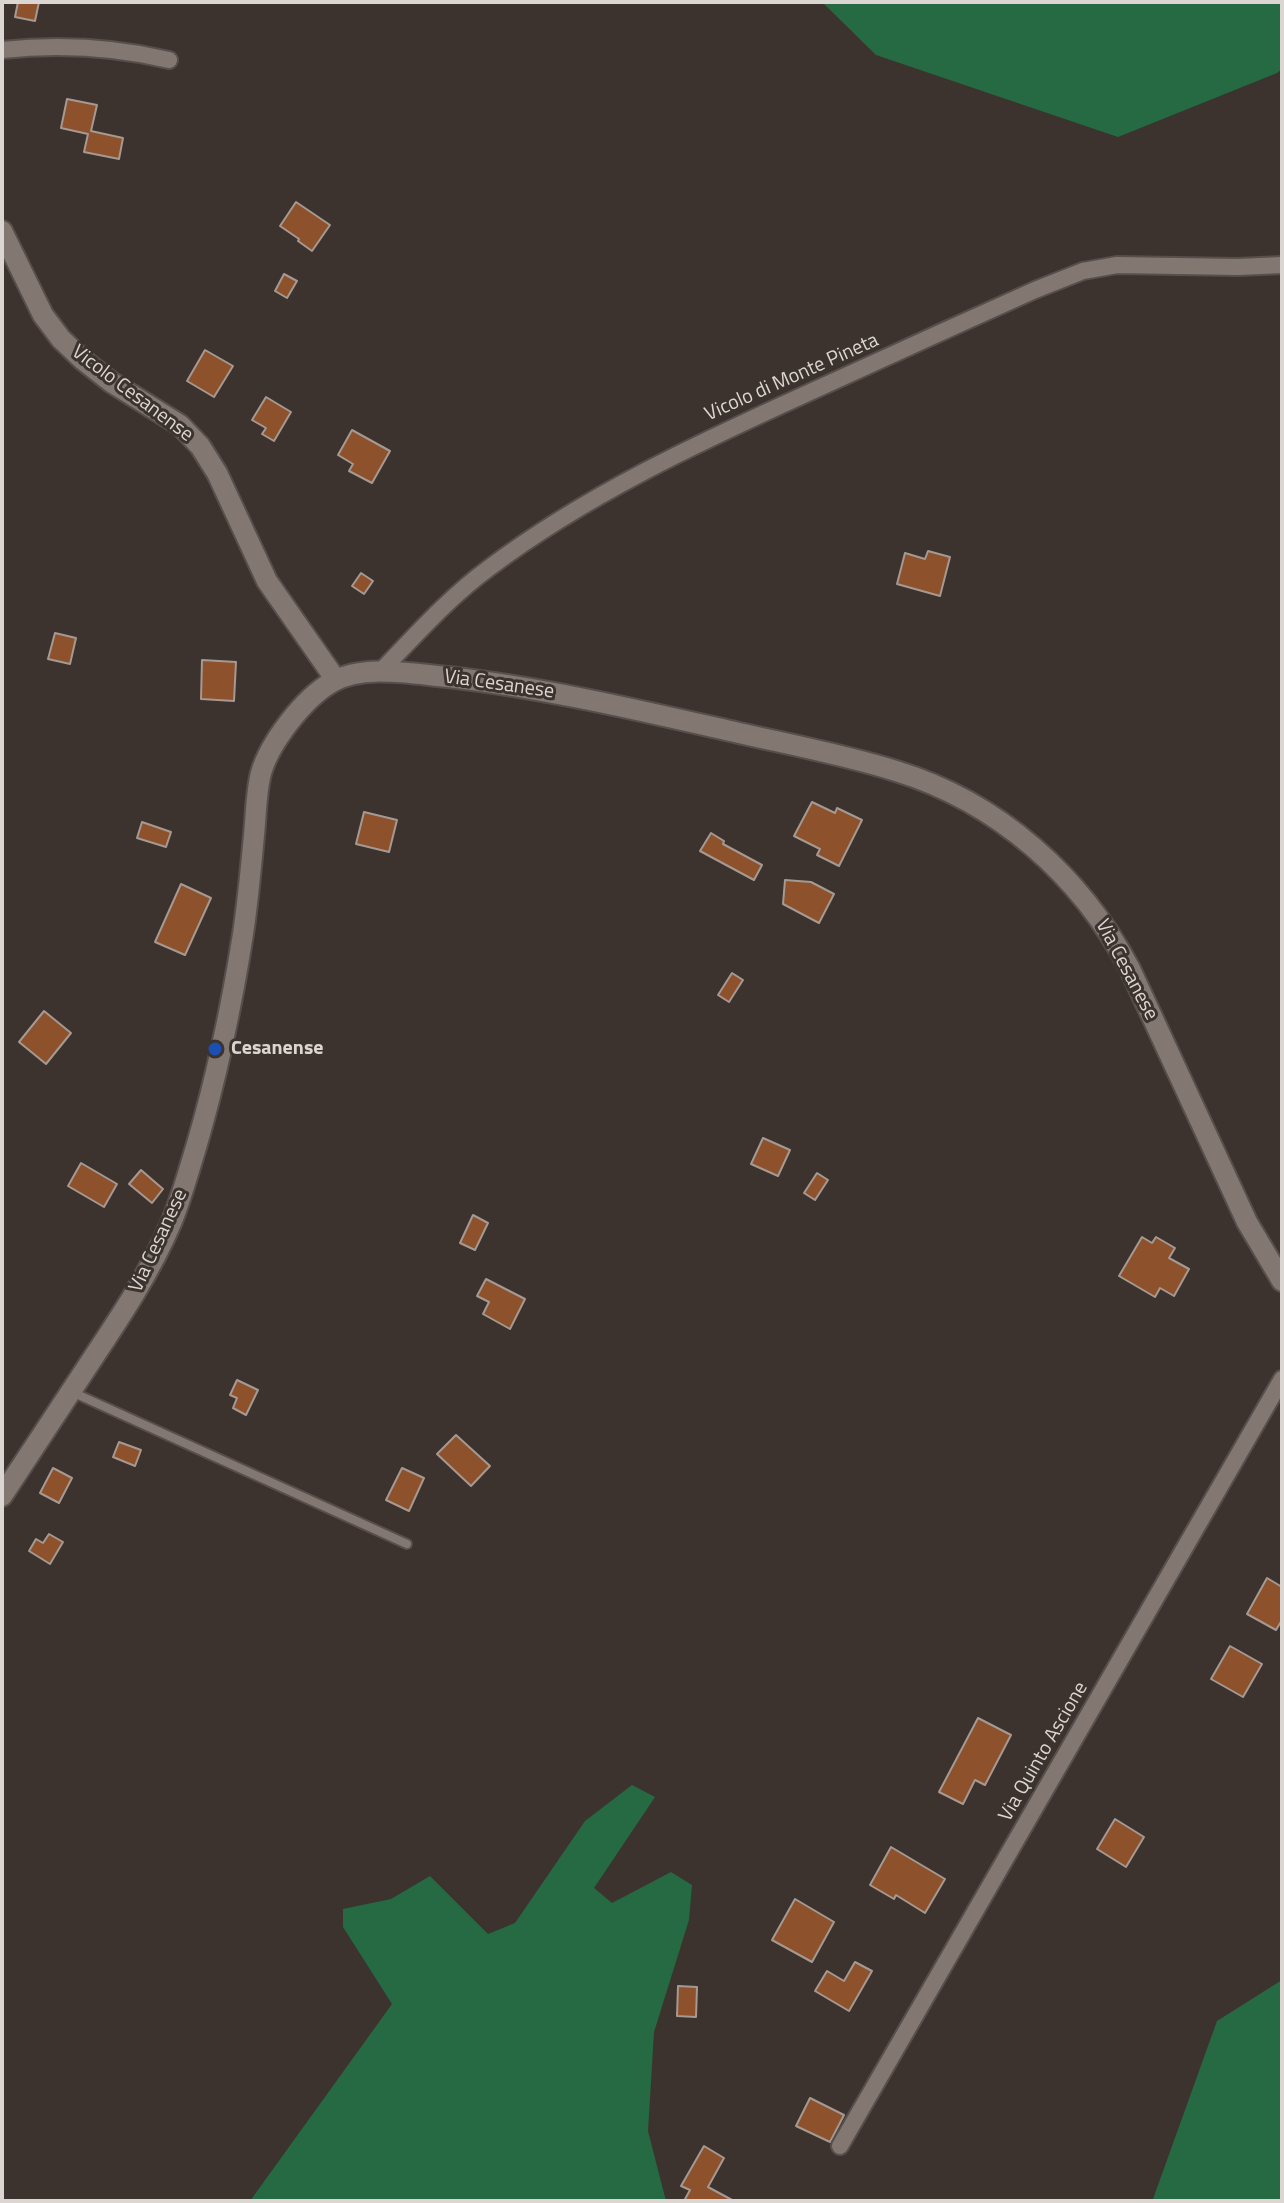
<!DOCTYPE html>
<html>
<head>
<meta charset="utf-8">
<style>
  body { margin:0 }
  #map { position:relative; width:1284px; height:2203px; overflow:hidden; background:#3d332e; font-family:"Titillium Web",sans-serif }
  canvas { display:block }
  .frame { position:absolute; inset:0; border:4px solid #dcd6d2; pointer-events:none }
</style>
</head>
<body>
<div id="map">
<canvas width="1284" height="2203"></canvas>
<div class="frame"></div>
</div>
<script>
const c = document.querySelector('canvas').getContext('2d');
c.lineJoin = 'round';
function paint(path, color) {
  c.fillStyle = color;
  c.fill(path, 'evenodd');
}
function strokePath(path, color, width, dash) {
  c.strokeStyle = color;
  c.lineWidth = width;
  c.lineCap = dash ? 'butt' : 'round';
  c.setLineDash(dash || []);
  c.stroke(path);
}
function write(font, color, halo, rows, align = 'center') {
  c.font = font + ' "Titillium Web",sans-serif';
  c.lineWidth = 6;
  c.setLineDash([]);
  c.textBaseline = 'middle';
  c.strokeStyle = halo;
  c.fillStyle = color;
  for (const [text, x, y, turn = 0] of rows) {
    c.save();
    c.translate(x, y);
    c.rotate((+turn || 0) * Math.PI / 180);
    c.textAlign = isNaN(turn) ? turn : align;
    if (halo) c.strokeText(text, 0, 0);
    c.fillText(text, 0, 0);
    c.restore();
  }
}
const forest = new Path2D(`
  M 822,2 L 1282,2 L 1282,69 L 1277,73 L 1118,137 L 876,55 Z
  M 632,1785 L 655,1797 L 594,1888 L 612,1903 L 671,1872 L 692,1885 L 689,1920 L 654,2032 L 648,2131 L 666,2201 L 250,2201 L 392,2004 L 343,1927 L 343,1909 L 391,1899 L 430,1876 L 488,1934 L 515,1923 L 585,1821 Z
  M 1282,1980 L 1282,2201 L 1151,2201 L 1153,2199 L 1217,2021 Z`);
const building = new Path2D(`
  M 18,2 L 39,2 L 35,21 L 15,17 Z
  M 67,99 L 97,105 L 91,131 L 123,138 L 119,159 L 84,152 L 88,134 L 61,128 Z
  M 296,202 L 330,225 L 312,251 L 298,241 L 299,239 L 280,226 Z
  M 284,274 L 297,281 L 287,298 L 275,291 Z
  M 205,350 L 233,366 L 214,397 L 187,381 Z
  M 266,397 L 291,412 L 274,441 L 262,434 L 266,428 L 252,420 Z
  M 352,430 L 390,451 L 372,483 L 349,471 L 353,464 L 338,455 Z
  M 928,551 L 950,557 L 940,596 L 897,584 L 905,553 L 925,559 Z
  M 361,573 L 373,581 L 364,594 L 352,586 Z
  M 55,633 L 76,638 L 70,664 L 48,659 Z
  M 202,660 L 236,662 L 234,701 L 201,699 Z
  M 812,802 L 835,813 L 837,808 L 862,820 L 839,866 L 817,855 L 820,849 L 794,836 Z
  M 364,812 L 397,820 L 389,852 L 356,844 Z
  M 142,822 L 171,832 L 166,847 L 137,838 Z
  M 711,833 L 724,841 L 723,844 L 762,865 L 754,880 L 700,851 Z
  M 785,880 L 811,882 L 834,894 L 819,923 L 783,904 Z
  M 181,884 L 211,898 L 185,955 L 155,942 Z
  M 732,973 L 743,980 L 729,1002 L 718,995 Z
  M 44,1011 L 71,1033 L 46,1064 L 19,1042 Z
  M 763,1138 L 790,1150 L 778,1176 L 751,1164 Z
  M 81,1163 L 117,1184 L 104,1207 L 68,1186 Z
  M 141,1170 L 163,1189 L 152,1203 L 129,1184 Z
  M 817,1173 L 828,1180 L 815,1200 L 804,1193 Z
  M 473,1215 L 488,1223 L 475,1250 L 460,1243 Z
  M 1142,1237 L 1152,1243 L 1156,1237 L 1175,1248 L 1169,1258 L 1189,1269 L 1174,1296 L 1160,1288 L 1155,1297 L 1119,1276 Z
  M 486,1279 L 525,1299 L 510,1329 L 483,1314 L 489,1302 L 477,1296 Z
  M 237,1380 L 258,1390 L 246,1415 L 233,1408 L 237,1398 L 230,1395 Z
  M 456,1435 L 490,1466 L 471,1486 L 437,1454 Z
  M 119,1442 L 141,1450 L 135,1466 L 113,1457 Z
  M 53,1468 L 72,1478 L 59,1503 L 40,1493 Z
  M 402,1468 L 424,1478 L 409,1511 L 386,1500 Z
  M 49,1534 L 63,1542 L 50,1564 L 29,1551 L 36,1539 L 43,1543 Z
  M 1267,1578 L 1282,1587 L 1282,1620 L 1276,1630 L 1247,1614 Z
  M 1230,1646 L 1262,1664 L 1243,1697 L 1211,1679 Z
  M 978,1718 L 1011,1735 L 985,1785 L 975,1780 L 963,1804 L 939,1792 Z
  M 1115,1819 L 1144,1837 L 1126,1867 L 1097,1849 Z
  M 891,1847 L 945,1879 L 925,1913 L 896,1895 L 894,1899 L 870,1885 Z
  M 795,1899 L 834,1922 L 812,1962 L 772,1940 Z
  M 855,1962 L 872,1971 L 849,2011 L 815,1991 L 827,1971 L 844,1981 Z
  M 678,1986 L 697,1987 L 696,2017 L 677,2016 Z
  M 810,2098 L 844,2115 L 830,2142 L 796,2126 Z
  M 704,2146 L 724,2158 L 708,2187 L 734,2201 L 684,2201 L 690,2190 L 681,2186 Z`);
const lane = new Path2D(`
  M 72,1392 L 407,1544`);
const street = new Path2D(`
  M 2,50 C 59,44 114,47 169,60
  M 379,673 C 414,637 448,598 489,568 C 586,495 698,443 808,393 C 884,358 959,324 1035,290 L 1083,271 L 1117,265 L 1238,267 L 1282,265
  M 840,2146 L 1282,1379`);
const secondary = new Path2D(`
  M 2,231 L 43,315 L 61,339 L 83,360 L 111,382 L 180,425 L 200,446 L 217,473 L 267,581 L 336,680
  M 2,1496 C 32,1451 61,1406 91,1361 C 121,1316 151,1271 172,1221 C 182,1196 189,1170 197,1144 C 217,1075 232,1004 243,934 C 248,901 251,868 254,835 C 256,815 256,793 261,773 C 270,742 304,698 332,682 C 364,664 413,674 448,677 C 546,688 642,711 739,733 C 792,745 845,755 896,771 C 998,802 1081,876 1130,969 L 1247,1222 L 1282,1281`);
const markers = [
  [215,1049,8,"#1a4fb4"]
];
const streetNames = [
  ["Vicolo di Monte Pineta",792,378,-24],
  ["Vicolo Cesanense",132,394,37],
  ["Via Cesanese",499,685,8],
  ["Via Cesanese",1126,970,62],
  ["Via Cesanese",159,1241,-65],
  ["Via Quinto Ascione",1044,1752,-60]
];
const poiNames = [
  ["Cesanense",231,1049]
];
paint(forest, '#256a42');
paint(building, '#8d512b');
strokePath(building, '#a59993', 2);
strokePath(lane, '#574f4b', 12);
strokePath(street, '#574f4b', 20);
strokePath(secondary, '#574f4b', 24);
strokePath(lane, '#827771', 8);
strokePath(street, '#827771', 16);
strokePath(secondary, '#827771', 20);
for (const [x, y, r, color] of markers) {
  const dot = new Path2D();
  dot.arc(x, y, r, 0, 2 * Math.PI);
  c.fillStyle = color;
  c.fill(dot);
  strokePath(dot, '#3d332e', 3);
}
write('20px', '#dcd6d2', '#3d332e', streetNames);
write('bold 20px', '#dcd6d2', '#3d332e', poiNames, 'left');
</script>
</body>
</html>
